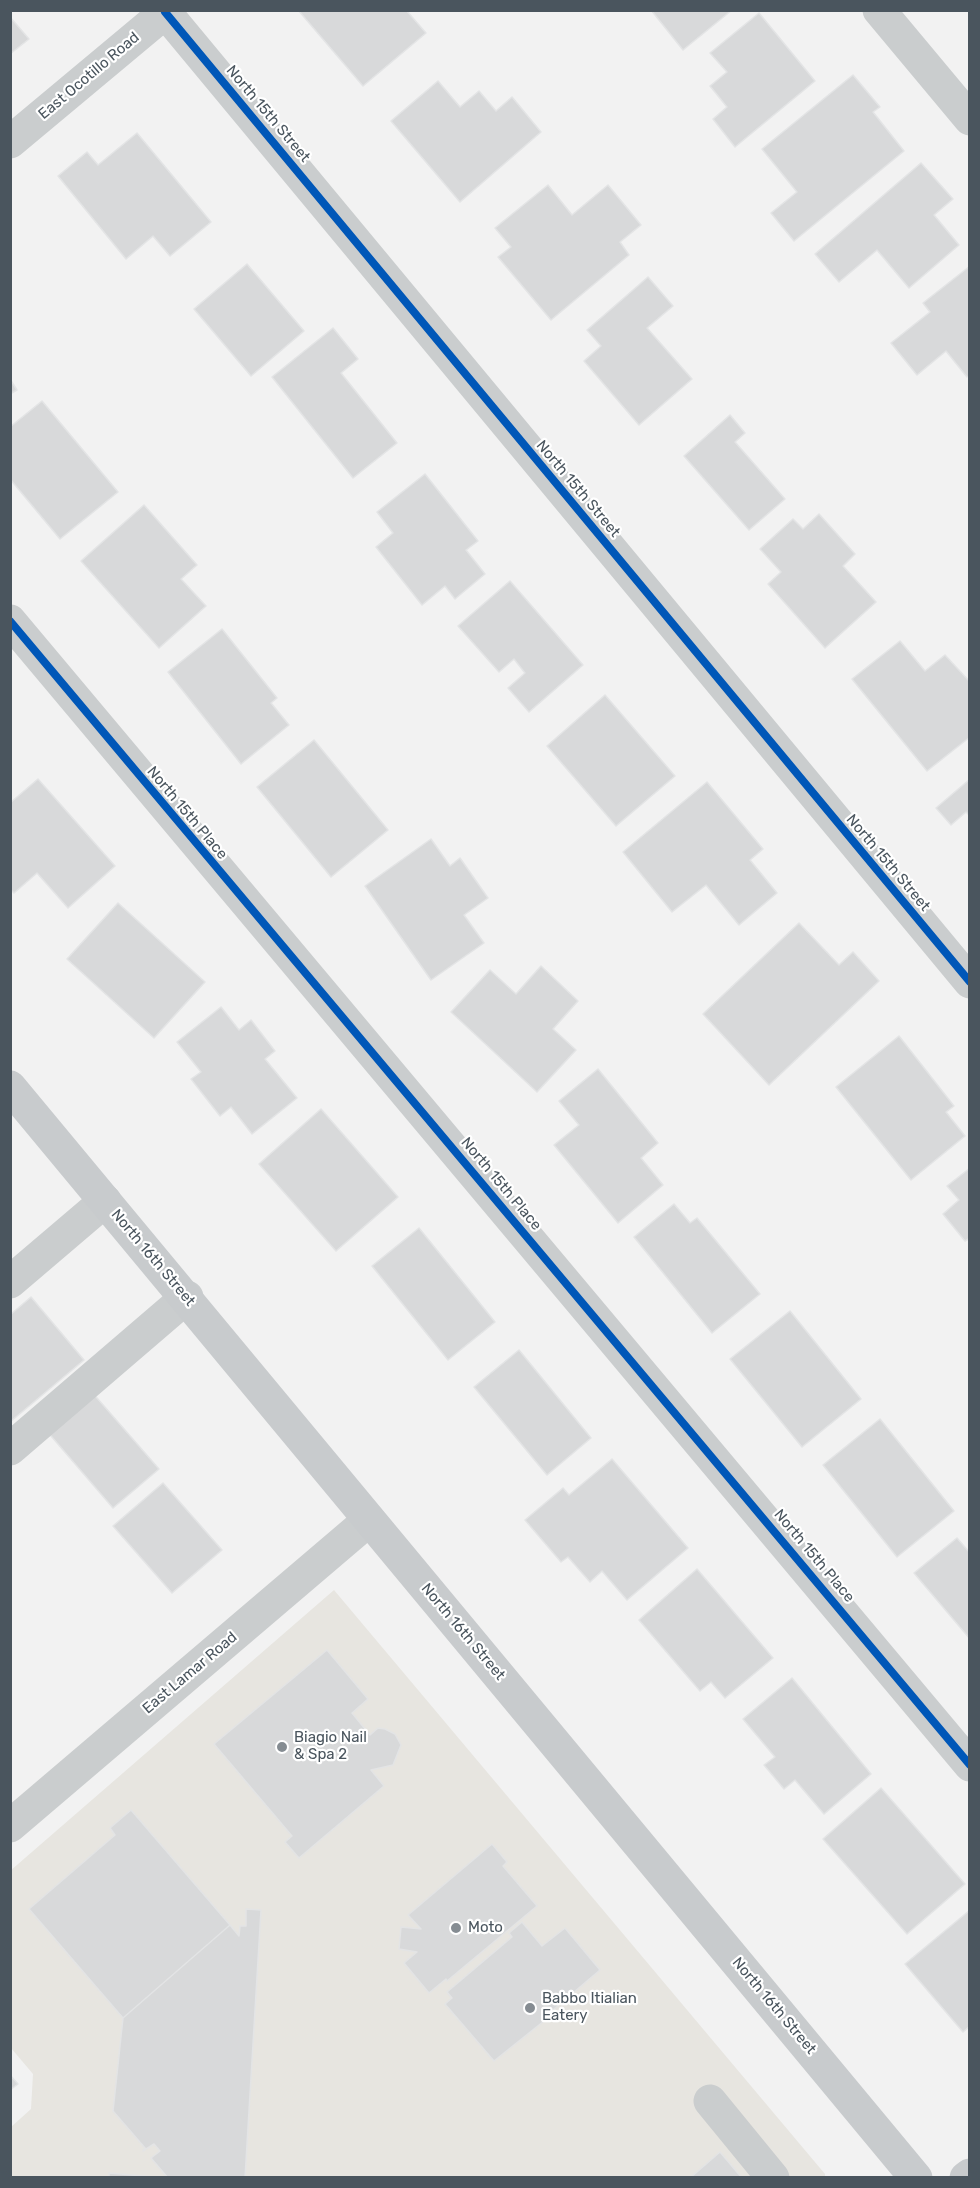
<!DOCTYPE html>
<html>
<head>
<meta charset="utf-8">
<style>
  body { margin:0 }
  #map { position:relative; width:980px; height:2188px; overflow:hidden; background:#f2f2f2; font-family:Rubik,sans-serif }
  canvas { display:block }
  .frame { position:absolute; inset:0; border:12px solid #4a555e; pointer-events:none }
</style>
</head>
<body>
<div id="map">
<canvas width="980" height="2188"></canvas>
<div class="frame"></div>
</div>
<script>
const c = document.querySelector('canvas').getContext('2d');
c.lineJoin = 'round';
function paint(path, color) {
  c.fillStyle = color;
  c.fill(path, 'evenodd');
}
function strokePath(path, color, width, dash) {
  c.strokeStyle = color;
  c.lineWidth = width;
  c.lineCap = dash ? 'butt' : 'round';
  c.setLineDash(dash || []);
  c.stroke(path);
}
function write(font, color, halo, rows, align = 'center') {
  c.font = font + ' Rubik,sans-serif';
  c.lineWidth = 4.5;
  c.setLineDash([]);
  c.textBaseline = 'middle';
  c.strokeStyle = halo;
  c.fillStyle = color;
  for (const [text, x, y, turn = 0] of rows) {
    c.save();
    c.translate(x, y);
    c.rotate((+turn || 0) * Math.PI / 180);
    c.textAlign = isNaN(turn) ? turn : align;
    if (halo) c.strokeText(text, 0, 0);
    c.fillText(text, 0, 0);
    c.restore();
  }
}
const commercial = new Path2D(`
  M 334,1590 L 825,2174 L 825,2177 L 11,2177 L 11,2127 L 31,2109 L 33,2074 L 11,2048 L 10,1871 Z`);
const building = new Path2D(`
  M 298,10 L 406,10 L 426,33 L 363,86 Z
  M 651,10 L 732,10 L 683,50 Z
  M 759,13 L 815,81 L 735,147 L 713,119 L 727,107 L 710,86 L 727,72 L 710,53 Z
  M 10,17 L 29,39 L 10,54 Z
  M 853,75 L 880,107 L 873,112 L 904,151 L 794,241 L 771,213 L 797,192 L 762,149 Z
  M 438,81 L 460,107 L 479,91 L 496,111 L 512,97 L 541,132 L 460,202 L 391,121 Z
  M 137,133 L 211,222 L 170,256 L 153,236 L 126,259 L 58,176 L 87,152 L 98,165 Z
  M 921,163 L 953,199 L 934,215 L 959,245 L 909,288 L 877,250 L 839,282 L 815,254 Z
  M 548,185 L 572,215 L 608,185 L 641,225 L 620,242 L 629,255 L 551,320 L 498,257 L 511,247 L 495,228 Z
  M 247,264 L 304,331 L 251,376 L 194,309 Z
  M 970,266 L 970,375 L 967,377 L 946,351 L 917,375 L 891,343 L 930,312 L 923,303 Z
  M 648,277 L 673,306 L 647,328 L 692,379 L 639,425 L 584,361 L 601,346 L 587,330 Z
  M 333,328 L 358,359 L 341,373 L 397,443 L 353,478 L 272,377 Z
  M 10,379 L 17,390 L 10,394 Z
  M 42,401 L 118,492 L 60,539 L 10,479 L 10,427 Z
  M 730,415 L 745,433 L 735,442 L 785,499 L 749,530 L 684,456 Z
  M 425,474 L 478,541 L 466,550 L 485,574 L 455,599 L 445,586 L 422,605 L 376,547 L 393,533 L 377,512 Z
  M 144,505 L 197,565 L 181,579 L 206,606 L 159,648 L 81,561 Z
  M 819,514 L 855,554 L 843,566 L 876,602 L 825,648 L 768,584 L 781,572 L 760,549 L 793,519 L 803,529 Z
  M 510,581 L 583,665 L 529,712 L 508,688 L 525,673 L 514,659 L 499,672 L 458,626 Z
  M 222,629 L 277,698 L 271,703 L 289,725 L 241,764 L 168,672 Z
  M 900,641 L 925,671 L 945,655 L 970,682 L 970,737 L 927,771 L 852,679 Z
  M 605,695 L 675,776 L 616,826 L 547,746 Z
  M 314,740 L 388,830 L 331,877 L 257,787 Z
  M 38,779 L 115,866 L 68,908 L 37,873 L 14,893 L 10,889 L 10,803 Z
  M 970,779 L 970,816 L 966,812 L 951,825 L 936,808 Z
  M 707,782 L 763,849 L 750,860 L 777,893 L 739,925 L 706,885 L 672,912 L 623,852 Z
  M 431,839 L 450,866 L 460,858 L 488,898 L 464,915 L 484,943 L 431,980 L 365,886 Z
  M 118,903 L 205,982 L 154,1038 L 67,959 Z
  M 799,923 L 839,965 L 853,952 L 879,981 L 769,1085 L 703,1014 Z
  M 541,966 L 578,1001 L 553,1029 L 576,1050 L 537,1092 L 451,1012 L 490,970 L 516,994 Z
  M 221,1007 L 239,1030 L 251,1020 L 275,1051 L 265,1059 L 297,1098 L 252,1134 L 231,1107 L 220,1116 L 191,1079 L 201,1072 L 177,1042 Z
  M 899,1036 L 954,1106 L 946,1112 L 965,1136 L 911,1180 L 836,1087 Z
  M 598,1069 L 658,1143 L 641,1158 L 663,1185 L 618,1223 L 554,1145 L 579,1125 L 559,1101 Z
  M 321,1109 L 398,1197 L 336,1251 L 259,1164 Z
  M 970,1168 L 970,1238 L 965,1241 L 943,1214 L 959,1200 L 947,1186 Z
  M 674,1204 L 690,1223 L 697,1218 L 760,1294 L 712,1333 L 634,1237 Z
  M 419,1228 L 495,1322 L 448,1360 L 372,1266 Z
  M 31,1297 L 84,1360 L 10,1422 L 10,1315 Z
  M 790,1311 L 861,1399 L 802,1447 L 730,1359 Z
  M 519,1350 L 591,1438 L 547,1475 L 474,1387 Z
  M 90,1390 L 159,1469 L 113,1508 L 45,1429 Z
  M 880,1419 L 954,1511 L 897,1557 L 823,1465 Z
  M 612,1459 L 688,1548 L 627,1600 L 602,1571 L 590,1582 L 568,1557 L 561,1562 L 525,1520 L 563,1488 L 569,1495 Z
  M 163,1483 L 222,1550 L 172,1593 L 113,1526 Z
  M 957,1538 L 970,1553 L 970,1639 L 914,1573 Z
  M 697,1569 L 773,1658 L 725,1698 L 711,1682 L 700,1691 L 639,1620 Z
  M 327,1650 L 368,1699 L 352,1713 L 370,1735 L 378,1728 L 385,1729 L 395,1734 L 401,1745 L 393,1765 L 371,1770 L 384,1786 L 299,1858 L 285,1842 L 292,1836 L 214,1744 Z
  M 792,1678 L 871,1774 L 824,1814 L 795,1780 L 784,1789 L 764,1765 L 775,1757 L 743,1719 Z
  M 881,1788 L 965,1884 L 907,1934 L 823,1839 Z
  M 131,1810 L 230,1925 L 123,2018 L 29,1909 L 115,1835 L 110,1828 Z
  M 492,1844 L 507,1862 L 503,1866 L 537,1906 L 447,1981 L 446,1979 L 429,1993 L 404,1963 L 417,1952 L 399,1949 L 401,1927 L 421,1929 L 408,1915 Z
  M 246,1909 L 261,1910 L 245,2178 L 168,2178 L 151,2158 L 160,2151 L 154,2144 L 143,2151 L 145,2148 L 113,2111 L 123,2018 L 230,1925 L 239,1936 L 240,1926 L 246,1926 Z
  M 970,1910 L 970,2026 L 963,2032 L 905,1964 Z
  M 522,1922 L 542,1946 L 565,1928 L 600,1970 L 547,2015 L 549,2017 L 494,2061 L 445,2004 L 452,1998 L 447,1992 L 512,1937 L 509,1933 Z
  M 10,2075 L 18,2084 L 10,2090 Z
  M 720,2152 L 742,2178 L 690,2178 Z
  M 109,2173 L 154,2177 L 155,2178 L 109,2178 Z`);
const minor = new Path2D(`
  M 879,10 L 970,119
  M 165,12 L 970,982
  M 10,142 L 168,10
  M 10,621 L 970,1765
  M 10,1282 L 105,1201
  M 10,1449 L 187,1297
  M 10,1826 L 369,1520
  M 710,2101 L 773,2178`);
const major = new Path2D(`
  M 10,1087 L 916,2178
  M 966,2178 L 970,2175`);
const cycleway = new Path2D(`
  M 165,12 L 970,982
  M 10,621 L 970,1765`);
const markers = [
  [282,1747,6,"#858c92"],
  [456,1928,6,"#858c92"],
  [530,2008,6,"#858c92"]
];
const streetNames = [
  ["East Ocotillo Road",89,76,-40],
  ["North 15th Street",268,114,50],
  ["North 15th Street",578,489,50],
  ["North 15th Place",187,813,50],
  ["North 15th Street",888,863,50],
  ["North 15th Place",501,1184,50],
  ["North 16th Street",153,1258,50],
  ["North 15th Place",814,1556,50],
  ["North 16th Street",463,1632,50],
  ["East Lamar Road",190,1673,-40],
  ["North 16th Street",774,2006,50]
];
const poiNames = [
  ["Biagio Nail",294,1738],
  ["& Spa 2",294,1755],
  ["Moto",468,1928],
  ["Babbo Itialian",542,1999],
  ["Eatery",542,2016]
];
paint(commercial, '#e7e5e0');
paint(building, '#d8d9da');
strokePath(building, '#e3e4e5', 1.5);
strokePath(minor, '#cacdce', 33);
strokePath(major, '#c8cbcd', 33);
strokePath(cycleway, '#0057b8', 8);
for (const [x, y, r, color] of markers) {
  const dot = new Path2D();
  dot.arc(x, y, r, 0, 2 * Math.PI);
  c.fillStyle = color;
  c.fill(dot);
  strokePath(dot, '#fff', 2);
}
write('15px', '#4a555e', '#fff', streetNames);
write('15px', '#4a555e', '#fff', poiNames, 'left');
</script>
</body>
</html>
